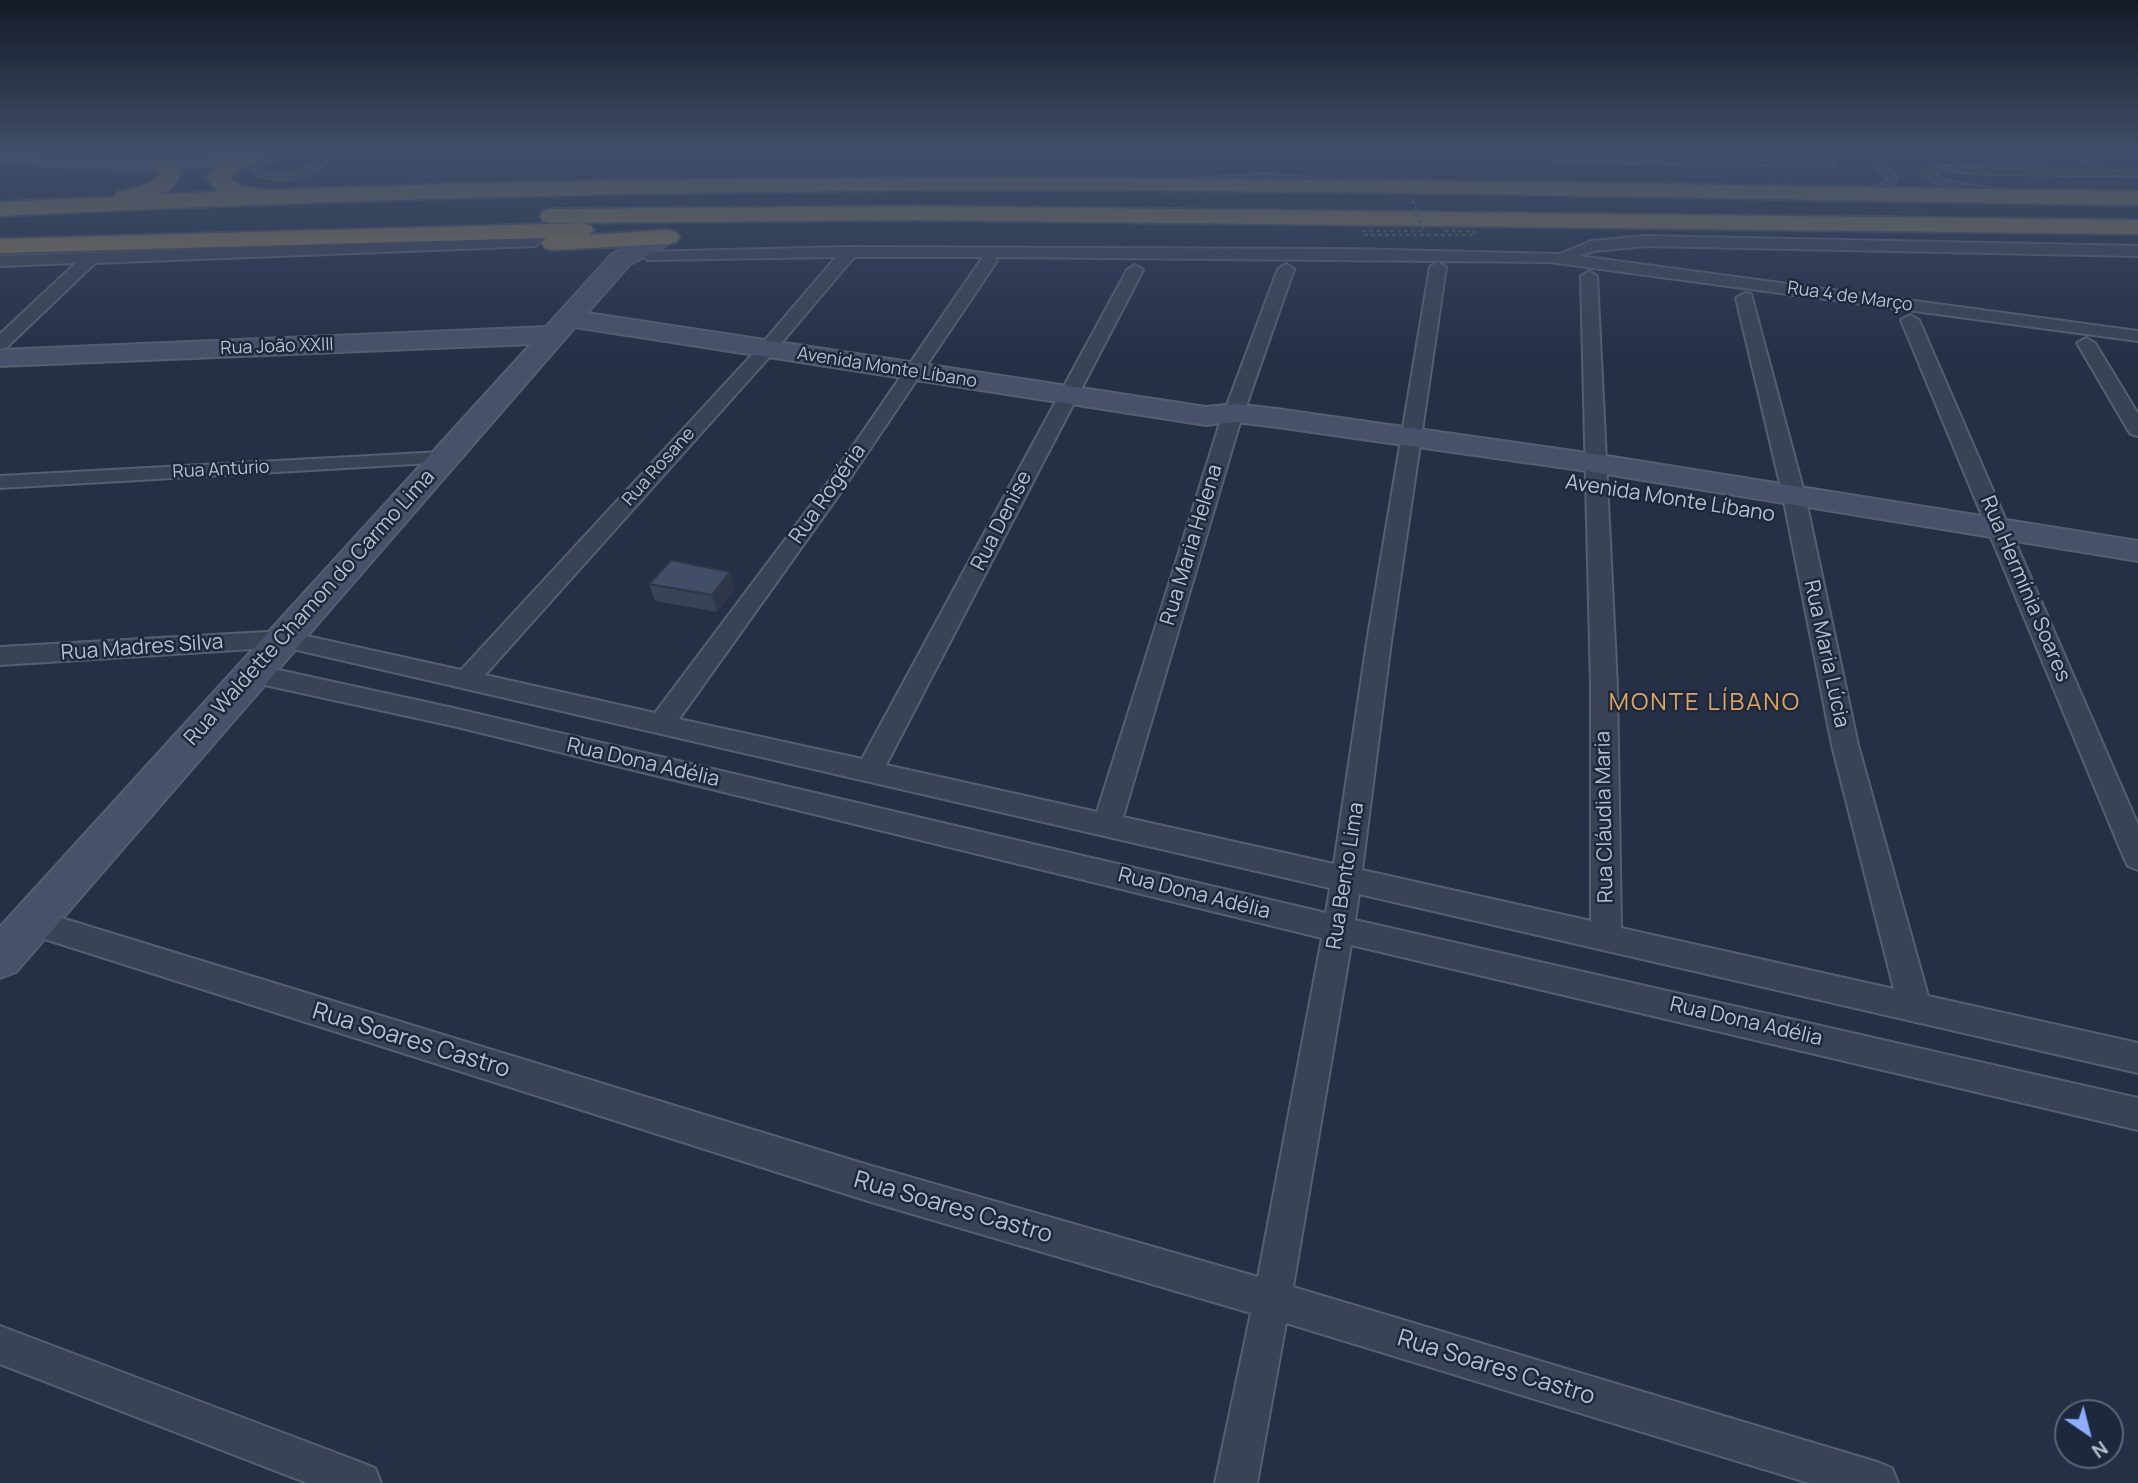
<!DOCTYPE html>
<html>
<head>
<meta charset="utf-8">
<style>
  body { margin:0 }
  #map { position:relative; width:2138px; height:1483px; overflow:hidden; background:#253047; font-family:Manrope,sans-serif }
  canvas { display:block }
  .north { position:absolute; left:2054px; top:1399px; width:70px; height:70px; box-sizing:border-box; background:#1e283c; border:2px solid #5c6477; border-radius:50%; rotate:145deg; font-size:19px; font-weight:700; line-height:28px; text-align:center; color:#b8bfcf }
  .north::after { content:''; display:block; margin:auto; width:24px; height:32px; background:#8daeff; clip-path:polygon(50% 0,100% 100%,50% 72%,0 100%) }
</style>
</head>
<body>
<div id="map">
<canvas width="2138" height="1483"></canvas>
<div class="north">N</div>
</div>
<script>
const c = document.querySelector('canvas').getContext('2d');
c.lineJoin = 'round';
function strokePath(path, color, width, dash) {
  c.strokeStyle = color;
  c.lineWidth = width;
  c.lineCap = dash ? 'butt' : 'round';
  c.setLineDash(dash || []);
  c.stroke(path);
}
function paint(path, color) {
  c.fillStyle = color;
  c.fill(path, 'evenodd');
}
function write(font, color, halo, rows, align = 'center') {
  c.font = font + ' Manrope,sans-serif';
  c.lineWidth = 5;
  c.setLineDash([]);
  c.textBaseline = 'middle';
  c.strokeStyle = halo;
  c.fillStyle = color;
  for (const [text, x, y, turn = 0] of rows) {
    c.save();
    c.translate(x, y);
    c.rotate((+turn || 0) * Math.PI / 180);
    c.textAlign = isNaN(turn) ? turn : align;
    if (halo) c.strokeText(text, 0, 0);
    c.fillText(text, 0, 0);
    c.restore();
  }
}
const lane = new Path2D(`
  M 278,153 L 293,153 L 267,162 L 259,169 C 277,182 302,172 319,162 L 320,159 L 311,153 L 320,153 L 328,158 C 318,181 268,186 251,170 L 262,158 Z
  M 1864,153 L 1872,153 L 1897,179 L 1886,189 L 1865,196 L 1861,194 L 1862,192 L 1880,185 L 1888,179 Z
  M 1972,153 L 1985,153 L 2032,163 L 2050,153 L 2059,153 L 2040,165 L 2043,165 L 2043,169 L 2029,170 L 2096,171 L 2078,153 L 2086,153 L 2105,171 L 2138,172 L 2138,176 L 1989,174 L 1941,170 L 1932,173 L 1950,182 L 1994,189 L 1995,191 L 1991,193 C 1968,190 1940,191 1923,172 L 1941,166 L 2027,170 L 2024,168 L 2026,166 Z
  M 1553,158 L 1832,162 L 1836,164 L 1832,166 L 1556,162 L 1552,160 Z
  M 1270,174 L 1338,181 L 1342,183 L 1338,185 L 1270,178 L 1184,183 L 1180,181 L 1184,179 Z`);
const street = new Path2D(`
  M 1645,236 L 2138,246 L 2138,256 L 1645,246 L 1594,251 L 1579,256 L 2138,331 L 2138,341 L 1549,262 L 995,257 L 997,261 L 841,492 L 679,719 L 862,759 L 1127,270 L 1135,265 L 1143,270 L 886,765 L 1097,812 L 1218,429 L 1278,269 L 1286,264 L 1294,269 L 1238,429 L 1123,817 L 1334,864 L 1367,642 L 1430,267 L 1438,262 L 1446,267 L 1391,642 L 1362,870 L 1591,921 L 1591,686 L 1581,276 L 1589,271 L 1597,276 L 1617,686 L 1621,928 L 1894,989 L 1832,745 L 1783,496 L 1736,298 L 1745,293 L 1751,294 L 1805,496 L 1858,745 L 1928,996 L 2138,1043 L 2138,1073 L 1359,894 L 1355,920 L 2138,1098 L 2138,1130 L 1351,945 L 1293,1287 L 1877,1462 L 1892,1468 L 1898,1483 L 1809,1483 L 1286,1323 L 1257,1483 L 1215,1483 L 1251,1313 L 868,1201 L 32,935 L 21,931 L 17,922 L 21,913 L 32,909 L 868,1165 L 1258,1277 L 1322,938 L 453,726 L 251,682 L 242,679 L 239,673 L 242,667 L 251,664 L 453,708 L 1326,913 L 1330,888 L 284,647 L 0,665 L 0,647 L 284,631 L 461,670 L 760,346 L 836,257 L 648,260 L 640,255 L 642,252 L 849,247 L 1348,249 L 1560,254 L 1591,241 ZM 854,257 L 983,257 L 827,484 L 655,713 L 485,675 L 772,354 Z
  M 530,238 L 536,240 L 538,243 L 536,246 L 95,263 L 6,348 L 0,349 L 0,334 L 76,263 L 0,266 L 0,256 Z
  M 1910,315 L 1919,320 L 2138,825 L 2138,870 L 2128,866 L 2124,858 L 1901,320 Z
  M 2086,338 L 2095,343 L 2138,414 L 2138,436 L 2131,434 L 2128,430 L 2077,343 Z
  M 442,452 L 449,454 L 452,458 L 449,462 L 0,488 L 0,476 Z
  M 0,1326 L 360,1462 L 375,1468 L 381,1483 L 307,1483 L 0,1364 Z`);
const secondary = new Path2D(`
  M 664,230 L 672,232 L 676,237 L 672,242 L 630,264 L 587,313 L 1206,407 L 1234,404 L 1277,409 L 1594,454 L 2138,541 L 2138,561 L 1594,472 L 1277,427 L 1234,422 L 1206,425 L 575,327 L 16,972 L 0,978 L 0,927 L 531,344 L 0,366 L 0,350 L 546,327 L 612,254 Z`);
const primary = new Path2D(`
  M 0,153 L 125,157 L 260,153 L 257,157 C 174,178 85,168 0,163 Z`);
const highway = new Path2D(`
  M 240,153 L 267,153 C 257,166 237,165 230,179 L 241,186 L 266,190 C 890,166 1514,183 2138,191 L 2138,205 C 1766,200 1393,190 1020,190 C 680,190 340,199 0,216 L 0,202 L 114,197 L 117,192 C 132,189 149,187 160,174 L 151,164 L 154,159 C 168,156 174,162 182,173 L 172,188 L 160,194 L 218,192 L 207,178 L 220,161 Z
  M 916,206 L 2138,220 L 2138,234 L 916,220 L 551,223 L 543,221 L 540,216 L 543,211 L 551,209 Z
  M 582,223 L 590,225 L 594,230 L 589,235 L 668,230 L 676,232 L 680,237 L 676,242 L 668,244 L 553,250 L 545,248 L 541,243 L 546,238 L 0,253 L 0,239 Z`);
const pathBridge = new Path2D(`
  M 1403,174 L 1424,231 L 1363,231 L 1364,235 L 1475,235 L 1473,231 L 1443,231`);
const wall = new Path2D(`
  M 1515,153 L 1855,153 L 1852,158 Z
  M 730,572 L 735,588 L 717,612 L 655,601 L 649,584 Z`);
const shadedWall = new Path2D(`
  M 730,572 L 735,588 L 717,612 L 712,595 Z`);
const building = new Path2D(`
  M 671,560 L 730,572 L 712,595 L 649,584 Z`);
const farStreetnames = [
  ["Rua 4 de Março",1850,297,8],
  ["Rua João XXIII",277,347,-2],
  ["Avenida Monte Líbano",887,368,9],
  ["Rua Rosane",659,467,-48],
  ["Rua Antúrio",221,470,-3]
];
const streetNames = [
  ["Rua Rogéria",828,494,-55],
  ["Avenida Monte Líbano",1670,499,9],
  ["Rua Denise",1002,521,-63],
  ["Rua Maria Helena",1192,545,-73],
  ["Rua Hermínia Soares",2025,589,67],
  ["Rua Waldette Chamon do Carmo Lima",310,608,-48],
  ["Rua Madres Silva",142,648,-4],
  ["Rua Maria Lúcia",1826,654,78],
  ["Rua Dona Adélia",643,763,13],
  ["Rua Cláudia Maria",1605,817,-91],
  ["Rua Bento Lima",1346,876,-81],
  ["Rua Dona Adélia",1194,894,14],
  ["Rua Dona Adélia",1746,1022,13]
];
const quarterNames = [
  ["MONTE LÍBANO",1705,703]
];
const nearStreetnames = [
  ["Rua Soares Castro",411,1041,17],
  ["Rua Soares Castro",953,1208,16],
  ["Rua Soares Castro",1496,1368,17]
];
strokePath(lane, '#565e70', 4);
strokePath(street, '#565e70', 4);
strokePath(secondary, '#565e70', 4);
strokePath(primary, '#444c5f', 4);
strokePath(highway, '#424b5d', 4);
paint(lane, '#3a4356');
paint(street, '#3a4356');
paint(secondary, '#485169');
paint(primary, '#586276');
paint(highway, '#7d7156');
strokePath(pathBridge, '#465e63', 2.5, [3.5, 3.5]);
paint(wall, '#394259');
paint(shadedWall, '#2e3648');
paint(building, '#424d67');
strokePath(building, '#2e3648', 2);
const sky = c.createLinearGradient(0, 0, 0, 360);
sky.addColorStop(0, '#141a27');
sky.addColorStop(0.42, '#404e69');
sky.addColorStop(1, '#404e6900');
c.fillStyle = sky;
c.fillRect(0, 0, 2138, 360);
write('18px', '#b8bfcf', '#1e283c', farStreetnames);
write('21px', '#b8bfcf', '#1e283c', streetNames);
c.letterSpacing = '2px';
write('24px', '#e1a561', '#1e283c', quarterNames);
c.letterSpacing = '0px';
write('24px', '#b8bfcf', '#1e283c', nearStreetnames);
</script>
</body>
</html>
